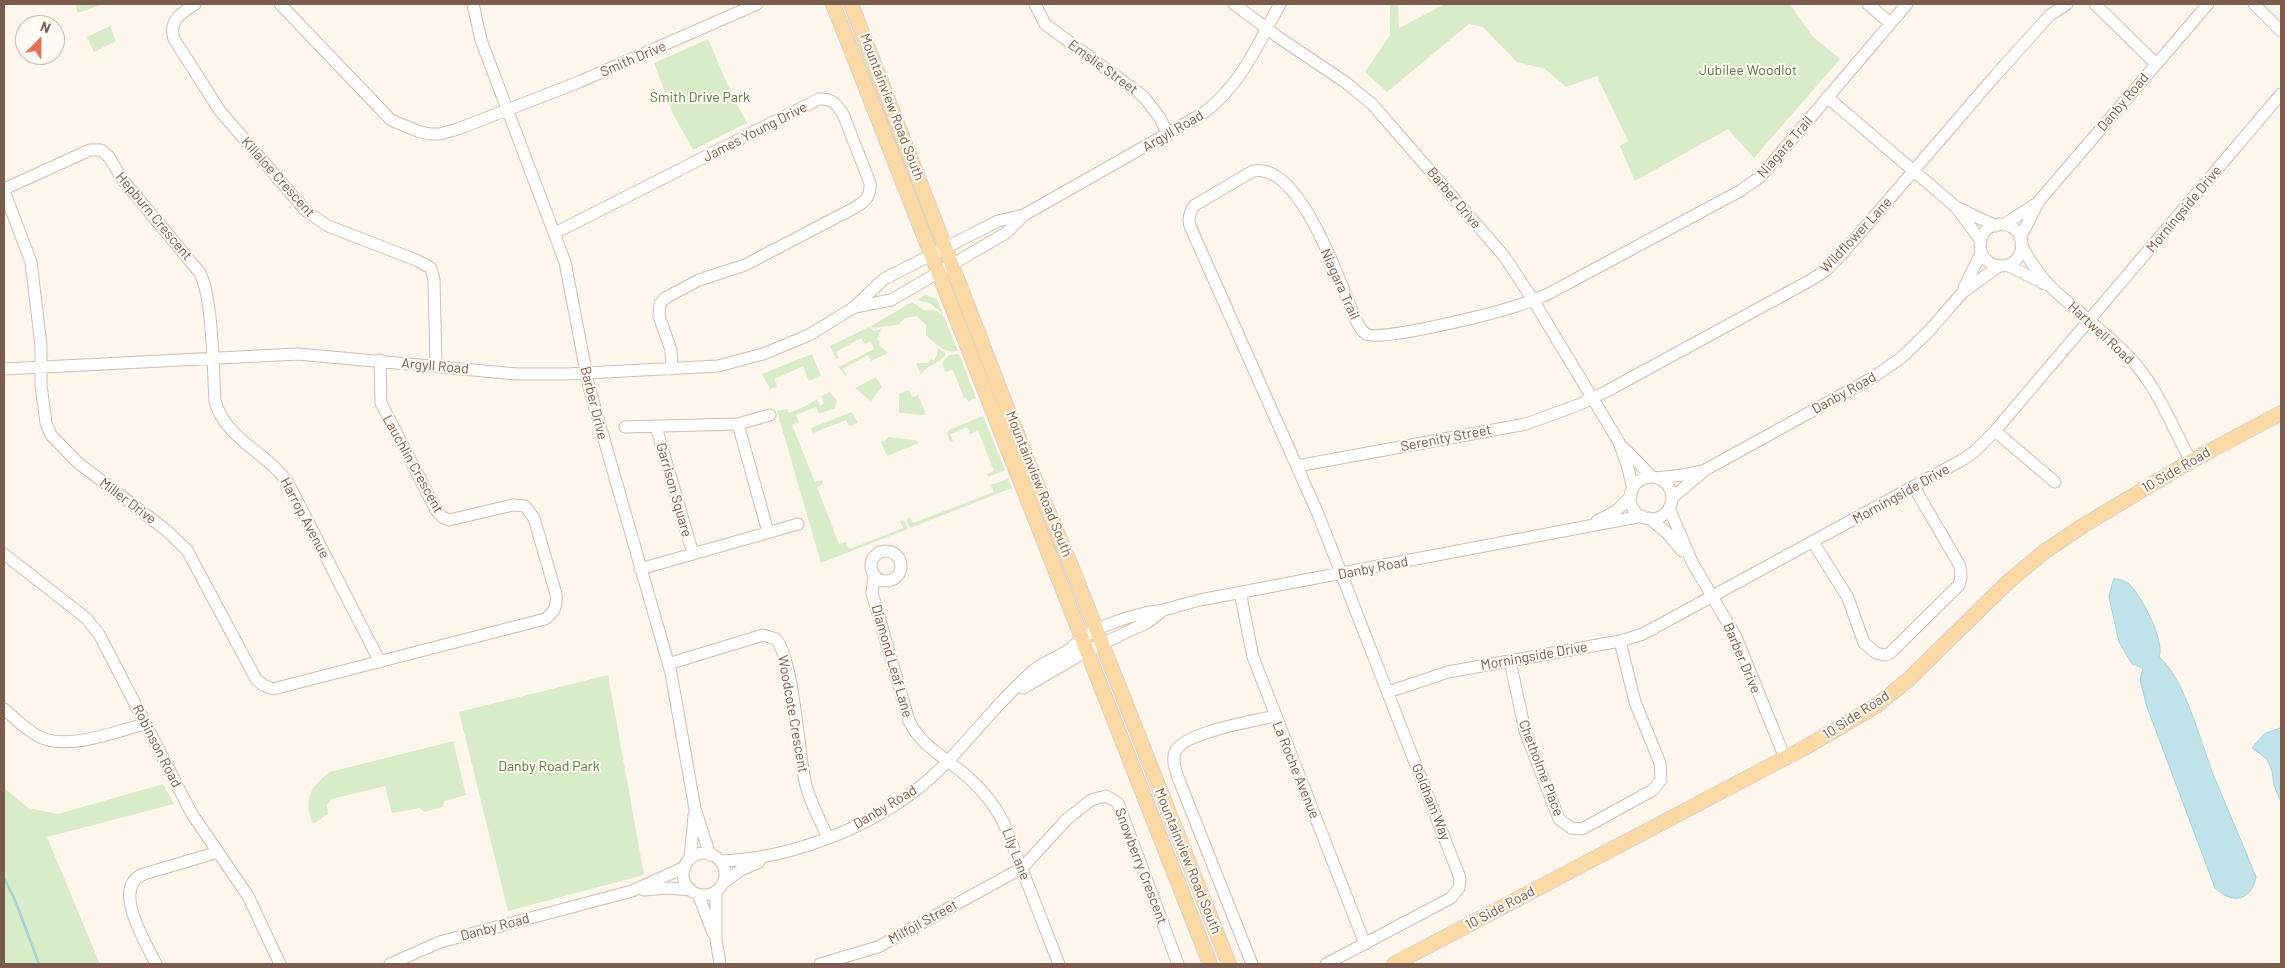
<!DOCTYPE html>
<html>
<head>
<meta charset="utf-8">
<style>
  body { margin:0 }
  #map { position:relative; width:2285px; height:968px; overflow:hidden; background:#fdf6ec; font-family:Barlow,sans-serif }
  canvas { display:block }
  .frame { position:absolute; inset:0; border:5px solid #7a5c4d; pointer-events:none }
  .north { position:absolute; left:15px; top:15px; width:50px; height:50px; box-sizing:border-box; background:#fffaf3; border:1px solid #cabbb1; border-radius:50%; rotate:23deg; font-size:14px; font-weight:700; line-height:20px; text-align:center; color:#7a5c4d }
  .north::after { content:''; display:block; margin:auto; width:18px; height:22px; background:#e76f51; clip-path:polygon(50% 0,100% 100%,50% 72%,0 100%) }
</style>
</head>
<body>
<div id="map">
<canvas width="2285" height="968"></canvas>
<div class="frame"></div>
<div class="north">N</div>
</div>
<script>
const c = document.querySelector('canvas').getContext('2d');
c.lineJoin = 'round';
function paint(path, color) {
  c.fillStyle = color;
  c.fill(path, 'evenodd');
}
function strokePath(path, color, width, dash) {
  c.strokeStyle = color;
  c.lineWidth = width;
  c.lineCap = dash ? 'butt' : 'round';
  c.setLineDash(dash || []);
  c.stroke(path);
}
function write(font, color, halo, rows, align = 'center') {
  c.font = font + ' Barlow,sans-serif';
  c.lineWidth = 4;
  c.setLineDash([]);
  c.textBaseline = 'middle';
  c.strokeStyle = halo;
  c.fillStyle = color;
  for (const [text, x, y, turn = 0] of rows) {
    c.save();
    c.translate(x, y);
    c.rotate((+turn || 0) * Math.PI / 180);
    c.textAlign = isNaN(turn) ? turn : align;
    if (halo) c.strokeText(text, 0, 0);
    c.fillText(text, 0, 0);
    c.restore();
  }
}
const green = new Path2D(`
  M 75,4 L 104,4 L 78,13 Z
  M 1390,4 L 1398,4 L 1399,28 L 1445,4 L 1790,4 L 1813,37 L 1840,59 L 1754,158 L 1728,129 L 1635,181 L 1620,146 L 1628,141 L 1597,76 L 1566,87 L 1545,69 L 1517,62 L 1483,27 L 1469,24 L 1387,92 L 1365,72 L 1390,35 Z
  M 110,26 L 116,41 L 94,52 L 87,37 Z
  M 708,39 L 732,95 L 747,123 L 693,150 L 672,112 L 654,63 Z
  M 925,295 L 937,299 L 943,314 L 930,303 L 917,300 Z
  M 912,302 L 924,310 L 937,311 L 944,317 L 958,351 C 946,355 935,343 926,335 L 926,325 L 917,316 L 905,318 L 898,325 L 872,328 L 871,326 Z
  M 869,327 L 874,331 L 881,329 L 877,339 L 879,341 L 879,345 L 888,353 L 871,361 L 868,355 L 843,369 L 847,375 L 845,376 L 839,367 L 874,349 L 871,341 L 865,344 L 861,338 L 836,352 L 839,358 L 836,359 L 830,346 Z
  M 935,347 L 945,352 L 945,355 C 939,364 925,366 921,375 L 916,363 L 928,363 L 931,359 L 934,360 L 937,355 L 938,349 Z
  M 812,354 L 821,376 L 809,381 L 803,366 L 775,379 L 777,387 L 770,389 L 762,374 Z
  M 959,354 L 976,398 L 968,401 L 966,397 L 964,398 L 953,370 L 945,372 L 942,363 L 949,355 Z
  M 876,377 L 882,387 L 871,401 L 855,388 Z
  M 909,390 L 912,397 L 918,395 L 926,415 L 899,413 L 899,394 Z
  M 830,392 L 837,401 L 835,408 L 819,414 L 816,407 L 796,415 L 799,422 L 792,425 L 815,482 L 822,480 L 823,484 L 817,487 L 839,544 L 846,542 L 849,549 L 903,528 L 900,521 L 904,520 L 908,529 L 821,563 L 777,411 L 787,409 L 789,413 L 806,406 L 817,399 L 820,406 L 824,404 L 821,396 Z
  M 852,412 L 858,423 L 849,426 L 846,420 L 813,433 L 811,428 Z
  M 983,416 L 1005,470 L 988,477 L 987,474 L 994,471 L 978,431 L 970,434 L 967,427 L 950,434 L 953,441 L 950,442 L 947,434 L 949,430 Z
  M 888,437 L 915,440 L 919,443 L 887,456 L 881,442 L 886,440 Z
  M 1008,479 L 1012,488 L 910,528 L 906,519 L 910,517 L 913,523 L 994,492 L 991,485 Z
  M 608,675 L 644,875 L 508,911 L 459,712 Z
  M 453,741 L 466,795 L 445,801 L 442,807 L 424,812 L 420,808 L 392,813 L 385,786 L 332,799 L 327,805 L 328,814 L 313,824 C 303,799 310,787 330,772 Z
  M 163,784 L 174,804 L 47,837 L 100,964 L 4,964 L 4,788 L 28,808 L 58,814 Z`);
const water = new Path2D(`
  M 2114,579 C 2119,579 2124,580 2129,584 C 2142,596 2165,641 2159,657 C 2184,677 2201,743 2213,774 C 2227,808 2242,842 2256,877 C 2251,902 2232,904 2215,888 L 2147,707 L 2140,680 L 2143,668 L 2132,664 L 2119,642 L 2109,597 Z
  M 2281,728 L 2281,802 L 2274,785 L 2272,771 L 2267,759 L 2252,748 L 2264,734 Z`);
const stream = new Path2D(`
  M 4,878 L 15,900 L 39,964`);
const minor = new Path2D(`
  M 195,4 C 181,13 168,21 174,39 L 220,111 L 306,211 L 328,226 L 416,260 L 431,268 L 434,280 L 436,366
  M 280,4 L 391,120 L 420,132 L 430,134 L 440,134 L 458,129 L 579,82 L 757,4
  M 473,4 L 481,40 L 565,262 L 589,387 L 671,673 L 695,809 L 710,855
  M 1035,4 L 1045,24 L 1144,97 L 1160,118 L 1168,135
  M 1234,4 L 1281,39 L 1345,82 L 1372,104 L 1504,256 L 1533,300 L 1619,442 L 1628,468 L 1633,489
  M 1868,4 L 1890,23
  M 2095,4 L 2156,64
  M 2254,4 L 2281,31
  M 1827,97 L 1956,207 L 1981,241
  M 4,189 L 90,150 L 101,150 L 109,157 L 122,179 L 200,273 C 213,299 213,370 215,401 C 225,439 267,452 288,483 L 380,662
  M 4,191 L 31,262 L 41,345 L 41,385 L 46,423 L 51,435 L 77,462 L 166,530 L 187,550 L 256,679 L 263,685 L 273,689 L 545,619 C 555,612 557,606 556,594 L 534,518 L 525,506 L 513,505 L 449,520 L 442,517 L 436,510 L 381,403 L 380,360
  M 1960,209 L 1996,226
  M1980 245a21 21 0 1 1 42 0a21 21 0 1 1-42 0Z
  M 2003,225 L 2036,204
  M 555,233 L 819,99 C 831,98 836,103 843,114 L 870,183 C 871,195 866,201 856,207 L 745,265 L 699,280 L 665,298 L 660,304 L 659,316 L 671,350 L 672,369
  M 2020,238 L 2039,201 L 2208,4
  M 2021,245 C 2030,260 2039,276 2052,288 C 2078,313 2107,333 2131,359 C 2158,388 2172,427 2191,461
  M 2007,265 L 2045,284
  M 1964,288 L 1981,253
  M 855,307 L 891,300 L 1006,233 L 1023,216
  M 4,369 L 298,354 L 517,374 L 567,374 L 718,366 L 763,354 L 809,335 L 853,308 L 884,279 L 998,221 L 1024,215 L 1202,114 C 1241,86 1258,44 1280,4
  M 738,424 L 768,532
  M 625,427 L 738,424 L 770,415
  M 656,427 L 693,554
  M 1995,431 L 2055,482
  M 1623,447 L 1652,477
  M 1297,466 L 1526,424 L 1578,405 L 1607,391 L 1811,280 L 1826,270 L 1842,254 L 1995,76 L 2050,15 L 2067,4
  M1630 498a21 21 0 1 1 42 0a21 21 0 1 1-42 0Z
  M 1657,478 L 1683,475 L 1701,471
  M 1672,498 L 1705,470 L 1872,378 L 1901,358 L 1929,331 L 1963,292 L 1999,266
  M 1669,508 L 1692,562 L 1736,637 L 1785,758
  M 1649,518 L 1667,533 L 1682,551
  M 1597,521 L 1616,511 L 1631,496
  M 1813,542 L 1848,598 L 1864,643 L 1876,653 L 1884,655 L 1889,654 L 1959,585 L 1961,577 L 1960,566 L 1914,487
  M871 566a15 15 0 1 1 30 0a15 15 0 1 1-30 0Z
  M 4,554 L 86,618 L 99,634 L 192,814 L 248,896 L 280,964
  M 640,569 L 798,524
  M 874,576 L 872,593 L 909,721 C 919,743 943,757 962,772 C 980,787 995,804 1005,826 L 1059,964
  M 1240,592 L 1253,657 L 1365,944
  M 1510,661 L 1525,731 L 1559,819 L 1571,828 L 1582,829 L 1653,790 L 1661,780 L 1660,763 L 1635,702 L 1620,641
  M 668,664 L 763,635 L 776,639 C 794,662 798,749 805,781 C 809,801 820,820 828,838
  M 1023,688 L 1087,651 L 1148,622 L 1161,612
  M 1388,692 L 1448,672 L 1620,641 L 1643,634 L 1964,459 L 1975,451 L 1995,431 L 2281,94
  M 4,709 C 15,718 27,731 40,737 C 68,751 116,731 145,724
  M683 874a21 21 0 1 1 42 0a21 21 0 1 1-42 0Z
  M 690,859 L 694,815
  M 720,861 C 794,859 884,823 937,772 C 971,739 998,701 1034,670 C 1045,661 1059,657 1070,649 C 1074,646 1077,642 1081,639 C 1099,626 1124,618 1145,613 C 1151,611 1157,612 1163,610 C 1176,607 1187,603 1200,600 L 1642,516
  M 723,883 L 741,870 L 759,862
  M 644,890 L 668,888 L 691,890
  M 716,891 L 716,939 L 720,964
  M 698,894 L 713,933
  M 156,964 C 146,943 110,886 144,874 L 218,852
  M 390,964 L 440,942 L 632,891 L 685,867
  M 820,964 L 878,947 L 1022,868 L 1067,819 L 1091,800 L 1106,796 L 1118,803 L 1178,964
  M 1252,964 L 1177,775 C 1175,767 1172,760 1175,752 C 1184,732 1254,721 1275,716
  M 1326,964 L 1451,898 L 1459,888 L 1460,878 L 1318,514 L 1190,226 C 1188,218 1189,212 1195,205 L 1253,171 C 1300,161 1340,283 1355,318 C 1358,324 1360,330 1366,334 C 1381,342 1495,313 1516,306 C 1527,303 1538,298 1548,294 L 1740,191 L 1760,177 L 1907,4`);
const major = new Path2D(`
  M 833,4 L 1210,964
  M 851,4 L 1029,465 L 1070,563 L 1229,964
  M 1394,964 L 1806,747 L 1876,706 L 1909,679 L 2008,582 L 2044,552 L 2084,525 L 2191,461 L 2281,413`);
const streetNames = [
  ["Smith Drive",633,59,-23],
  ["Emslie Street",1103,67,36],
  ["Danby Road",2123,102,-50],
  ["Mountainview Road South",892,107,69],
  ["Argyll Road",1173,131,-30],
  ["James Young Drive",755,132,-27],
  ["Niagara Trail",1785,147,-49],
  ["Killaloe Crescent",278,177,48],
  ["Barber Drive",1454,198,50],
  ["Morningside Drive",2184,209,-50],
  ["Hepburn Crescent",154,216,50],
  ["Wildflower Lane",1856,235,-47],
  ["Niagara Trail",1340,284,66],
  ["Hartwell Road",2101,333,43],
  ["Argyll Road",435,366,5],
  ["Danby Road",1844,393,-29],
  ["Barber Drive",594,403,76],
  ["Serenity Street",1446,438,-11],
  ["Lauchlin Crescent",413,464,61],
  ["10 Side Road",2176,470,-30],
  ["Mountainview Road South",1039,484,68],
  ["Garrison Square",674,490,74],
  ["Morningside Drive",1901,494,-29],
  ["Miller Drive",128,501,37],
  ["Harrop Avenue",305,518,62],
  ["Danby Road",1373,568,-11],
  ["Morningside Drive",1534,656,-10],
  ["Barber Drive",1742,658,67],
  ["Diamond Leaf Lane",892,661,74],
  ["Woodcote Crescent",793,714,80],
  ["10 Side Road",1856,715,-33],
  ["Robinson Road",157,746,63],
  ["Chetholme Place",1541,768,69],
  ["La Roche Avenue",1296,770,68],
  ["Goldham Way",1431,802,68],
  ["Danby Road",885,807,-31],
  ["Lily Lane",1016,854,69],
  ["Mountainview Road South",1188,861,68],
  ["Snowberry Crescent",1141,866,69],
  ["10 Side Road",1500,908,-28],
  ["Milfoil Street",923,922,-29],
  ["Danby Road",495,927,-15]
];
const parkNames = [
  ["Jubilee Woodlot",1748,70],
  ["Smith Drive Park",700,97],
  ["Danby Road Park",549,766]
];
paint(green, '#d8ecc9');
paint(water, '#bfe3e8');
strokePath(water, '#a5d3da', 1);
strokePath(stream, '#a5d3da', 2.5);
strokePath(minor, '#d1beb0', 13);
strokePath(major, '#dad1cd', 16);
strokePath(minor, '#fff', 11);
strokePath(major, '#fbd9a5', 14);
write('14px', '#7a5c4d', '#fffaf3', streetNames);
write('14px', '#537a41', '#fffaf3', parkNames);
</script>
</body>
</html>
